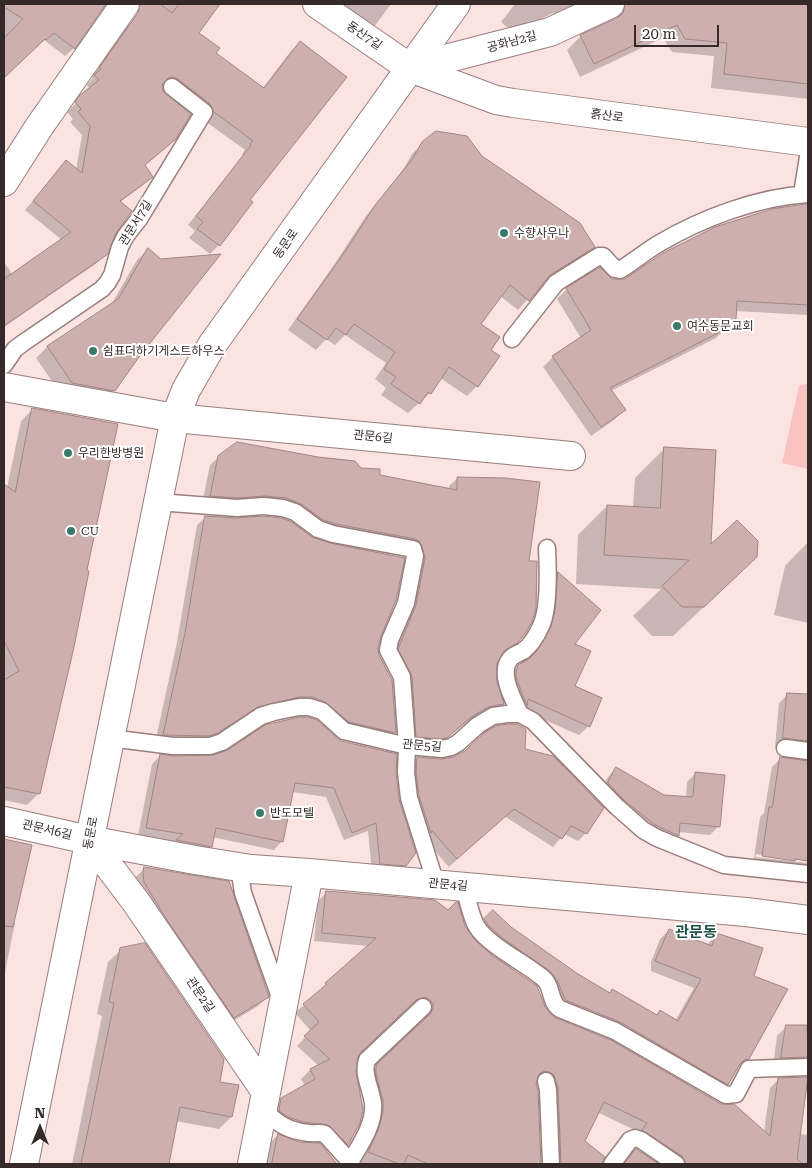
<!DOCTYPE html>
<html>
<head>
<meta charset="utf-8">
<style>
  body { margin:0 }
  #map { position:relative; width:812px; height:1168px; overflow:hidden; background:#fbe3e1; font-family:"Roboto Serif",serif }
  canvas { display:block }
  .frame { position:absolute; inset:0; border:5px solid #352a29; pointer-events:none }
  .north { position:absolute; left:15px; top:1103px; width:50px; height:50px; -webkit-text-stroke:4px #fff; paint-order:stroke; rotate:0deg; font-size:14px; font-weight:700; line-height:20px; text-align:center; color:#352a29 }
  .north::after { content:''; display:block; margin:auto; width:18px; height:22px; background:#352a29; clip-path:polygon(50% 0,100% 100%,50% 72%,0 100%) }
  .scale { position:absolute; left:634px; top:25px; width:85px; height:22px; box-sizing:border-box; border:2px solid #352a29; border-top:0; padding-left:6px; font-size:15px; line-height:18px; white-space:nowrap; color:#352a29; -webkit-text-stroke:4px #fff; paint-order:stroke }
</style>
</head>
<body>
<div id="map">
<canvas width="812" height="1168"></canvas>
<div class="frame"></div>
<div class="north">N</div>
<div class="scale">20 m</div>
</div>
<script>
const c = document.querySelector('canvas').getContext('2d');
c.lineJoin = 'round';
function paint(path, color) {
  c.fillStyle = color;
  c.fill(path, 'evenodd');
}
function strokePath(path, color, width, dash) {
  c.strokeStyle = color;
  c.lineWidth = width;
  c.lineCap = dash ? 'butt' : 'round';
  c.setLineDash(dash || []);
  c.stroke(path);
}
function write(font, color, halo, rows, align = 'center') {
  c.font = font + ' "Roboto Serif","Noto Sans KR",serif';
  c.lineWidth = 4;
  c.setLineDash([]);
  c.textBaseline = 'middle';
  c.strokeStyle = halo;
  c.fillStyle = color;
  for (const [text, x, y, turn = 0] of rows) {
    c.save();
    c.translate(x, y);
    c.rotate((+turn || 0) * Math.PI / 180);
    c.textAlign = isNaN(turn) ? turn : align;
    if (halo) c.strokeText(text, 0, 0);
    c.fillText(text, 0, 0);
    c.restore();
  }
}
const green = new Path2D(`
  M 808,383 L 808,469 L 782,463 L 799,386 Z`);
const shadow = new Path2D(`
  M 4,4 L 105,4 L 74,48 L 65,56 L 44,40 L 36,48 L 35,46 L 4,77 Z
  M 150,4 L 219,4 L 197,33 L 215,53 L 263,88 L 291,51 L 300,42 L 249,200 L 219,245 L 210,254 L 189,238 L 195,231 L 188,225 L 244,155 L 242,154 L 245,150 L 205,121 L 169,88 L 161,86 L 175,139 L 144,166 L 151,177 L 142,186 L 120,202 L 115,232 L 107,253 L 97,263 L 4,327 L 4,262 L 12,274 L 62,240 L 25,210 L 66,162 L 76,170 L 82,135 L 70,122 L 73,119 L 67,112 L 90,89 L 87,85 L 93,78 L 92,77 L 125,29 L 134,20 L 137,23 Z
  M 324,4 L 391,4 L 377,23 L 366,34 Z
  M 515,4 L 584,4 L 555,17 L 553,13 L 514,33 L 501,22 Z
  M 641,4 L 808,4 L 808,99 L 711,88 L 714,56 L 672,52 L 663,38 L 580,77 L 567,50 L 581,36 L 617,19 L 624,13 Z
  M 423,143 L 481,157 L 593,247 L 583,257 L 543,282 L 518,310 L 500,296 L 479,324 L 489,350 L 477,386 L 467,396 L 440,378 L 430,393 L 408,413 L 381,395 L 386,388 L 375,379 L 386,363 L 345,335 L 335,345 L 326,339 L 316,350 L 288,330 L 334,265 L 366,216 L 403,170 L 412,154 Z
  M 808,205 L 808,315 L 735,311 L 727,327 L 716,338 L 611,391 L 624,410 L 614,420 L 591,436 L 543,367 L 553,357 L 581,338 L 557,299 L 567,289 L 612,280 L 625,280 L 772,210 Z
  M 148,249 L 114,390 L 103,402 L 61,394 L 36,358 L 47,347 L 111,305 L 137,260 Z
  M 33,409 L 39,793 L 27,805 L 4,800 L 4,485 L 7,488 L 21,421 Z
  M 664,449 L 710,547 L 726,586 L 673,636 L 652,636 L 633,616 L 661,589 L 576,584 L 578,535 L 607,506 L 633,507 L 635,478 Z
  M 219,457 L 361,469 L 379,476 L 449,490 L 449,486 L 458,478 L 528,563 L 522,636 L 507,651 L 500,655 L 496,663 L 495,682 L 503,704 L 495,712 L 478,715 L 462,726 L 438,745 L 408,745 L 391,658 L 412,550 L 327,532 L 292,512 L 202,504 L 210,465 Z
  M 206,517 L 380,636 L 377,648 L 395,733 L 387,741 L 340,730 L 317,710 L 290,705 L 248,714 L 208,741 L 155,743 L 177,642 L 197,525 Z
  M 808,542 L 808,623 L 774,615 L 785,566 Z
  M 558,573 L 599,610 L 573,644 L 573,687 L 589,726 L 579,735 L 522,710 L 509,675 L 519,666 L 529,661 L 541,641 L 549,582 Z
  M 788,694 L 808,696 L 808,756 L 804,752 L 775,747 L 779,703 Z
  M 341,742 L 395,773 L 405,865 L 396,874 L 372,872 L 368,831 L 344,840 L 326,797 L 292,792 L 282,841 L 274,850 L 212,837 L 211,846 L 202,855 L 138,836 L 152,764 L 160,756 L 173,757 L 213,757 Z
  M 523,750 L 586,833 L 578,841 L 564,834 L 553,847 L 504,816 L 449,867 L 424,839 L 409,766 L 417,758 L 441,760 Z
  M 781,758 L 808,762 L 808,861 L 756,854 L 755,857 L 808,863 L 808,872 L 753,865 L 760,817 L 764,813 L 772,767 Z
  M 616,768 L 664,796 L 686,798 L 687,782 L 695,774 L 719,826 L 710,835 L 679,832 L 678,836 L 670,844 L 600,792 L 608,777 Z
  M 4,840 L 30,846 L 13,923 L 15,923 L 4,977 Z
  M 145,868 L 267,997 L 258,1006 L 225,1026 L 134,883 L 136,877 Z
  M 327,892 L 464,927 L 474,941 L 544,1007 L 553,1018 L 764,1132 L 770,1088 L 779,1079 L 799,1134 L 808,1135 L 808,1164 L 670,1164 L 639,1132 L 597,1112 L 583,1142 L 601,1164 L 552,1164 L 540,1080 L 536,1080 L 540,1164 L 357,1164 L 370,1140 L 368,1075 L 424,1020 L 424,1015 L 416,1006 L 406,1008 L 358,1053 L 355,1062 L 347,1144 L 339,1153 L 319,1133 L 288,1129 L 273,1108 L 282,1099 L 305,1086 L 301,1079 L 310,1070 L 319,1066 L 297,1046 L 311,1031 L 295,1013 L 368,946 L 314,941 L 318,901 Z
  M 493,912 L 510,928 L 577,976 L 609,994 L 613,990 L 656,1016 L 660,1011 L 675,1021 L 694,988 L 651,971 L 651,962 L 660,939 L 669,930 L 707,945 L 716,935 L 752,976 L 748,1058 L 737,1068 L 727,1084 L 719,1092 L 557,1009 L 549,990 L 477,929 Z
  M 121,950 L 219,1083 L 231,1117 L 219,1129 L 176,1121 L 168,1164 L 72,1164 L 102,1016 L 97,1014 L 108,962 Z
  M 786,1027 L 806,1056 L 797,1066 L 773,1067 L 777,1036 Z
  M 278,1135 L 299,1143 L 319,1144 L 337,1164 L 265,1164 L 269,1144 Z`);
const building = new Path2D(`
  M 4,4 L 106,4 L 75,49 L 54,33 L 46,40 L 45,39 L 4,78 L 4,38 L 23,19 L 4,7 Z
  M 140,4 L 160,4 L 172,13 L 179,4 L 220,4 L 199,33 L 220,48 L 216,53 L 264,88 L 300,41 L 347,77 L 250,200 L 253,202 L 220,246 L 197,229 L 203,222 L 196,216 L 251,145 L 250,144 L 253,141 L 214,112 L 210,104 L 178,79 L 173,77 L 168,78 L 162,85 L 163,91 L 191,114 L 176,139 L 145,165 L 153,177 L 120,201 L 132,211 L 116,233 L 108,254 L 4,326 L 4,279 L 71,232 L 33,201 L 66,160 L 82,173 L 90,126 L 78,112 L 81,109 L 75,102 L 79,96 L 99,80 L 94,75 L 101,69 L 99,68 L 138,13 Z
  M 625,4 L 808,4 L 808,84 L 724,74 L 727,43 L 685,39 L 677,25 L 594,64 L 580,35 L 617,18 L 623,13 Z
  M 436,131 L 467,136 L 482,156 L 580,223 L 595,247 L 550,275 L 529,301 L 510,285 L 481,324 L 500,337 L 491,350 L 500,356 L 478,387 L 449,367 L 431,394 L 428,392 L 420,404 L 391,384 L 396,377 L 384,369 L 395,352 L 354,324 L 346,335 L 336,328 L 327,340 L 297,319 L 344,253 L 376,204 L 413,158 L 422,142 Z
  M 808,204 L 808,305 L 737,301 L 736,319 L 728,328 L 610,388 L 626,410 L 601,427 L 552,356 L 591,330 L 566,288 L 600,267 L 612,279 L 625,279 L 663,253 L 715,227 L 772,209 Z
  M 148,248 L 161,259 L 221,254 L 139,357 L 115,391 L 72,383 L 47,346 L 118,299 Z
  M 32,408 L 118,424 L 87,570 L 89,571 L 74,647 L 40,794 L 4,787 L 4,680 L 19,671 L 4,641 L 4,484 L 15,492 Z
  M 237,442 L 318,457 L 355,461 L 361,468 L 380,469 L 380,475 L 457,490 L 457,477 L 505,478 L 540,482 L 529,561 L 537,561 L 536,608 L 532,622 L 525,634 L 517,643 L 504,651 L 497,663 L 497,681 L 504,704 L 488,707 L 471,717 L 447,738 L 441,739 L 416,737 L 412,676 L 398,649 L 416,605 L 425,558 L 422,546 L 419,541 L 415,539 L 336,524 L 323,520 L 301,504 L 286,498 L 265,496 L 237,498 L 210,496 L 218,456 Z
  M 664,447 L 716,450 L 711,544 L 737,520 L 758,541 L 757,557 L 704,607 L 682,607 L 662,586 L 689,560 L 604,555 L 607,505 L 660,508 Z
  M 205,516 L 236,518 L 264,516 L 281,518 L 290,521 L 312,537 L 330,543 L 405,558 L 396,600 L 381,636 L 378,648 L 379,655 L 392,680 L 396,733 L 349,722 L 325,702 L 312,697 L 299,697 L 258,707 L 218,733 L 208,736 L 163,735 L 185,633 Z
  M 558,572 L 601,610 L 575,644 L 591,651 L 575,686 L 602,698 L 590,727 L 528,699 L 527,706 L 516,677 L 516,672 L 518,665 L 529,659 L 536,652 L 550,629 L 555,611 Z
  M 787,693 L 808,694 L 808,741 L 783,738 Z
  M 300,717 L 308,717 L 317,720 L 341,741 L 397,754 L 396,773 L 399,799 L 416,853 L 406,866 L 380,864 L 376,823 L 352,833 L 334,788 L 295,783 L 283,842 L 216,828 L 212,847 L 176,840 L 183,834 L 146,828 L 160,754 L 173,756 L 213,755 L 228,750 L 265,725 Z
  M 508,724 L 517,724 L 526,729 L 525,749 L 553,756 L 604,808 L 587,834 L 571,826 L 562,839 L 514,809 L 457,859 L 432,831 L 431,833 L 419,796 L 416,772 L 417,757 L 441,759 L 453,757 L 465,751 L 484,733 L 496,726 Z
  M 780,757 L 808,761 L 808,861 L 795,859 L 795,861 L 762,856 L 769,807 L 772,807 Z
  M 616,767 L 664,795 L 693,797 L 695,772 L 725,775 L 720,827 L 680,823 L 679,836 L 655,825 L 624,800 L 608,783 Z
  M 4,839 L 32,845 L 13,927 L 4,926 Z
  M 144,867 L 229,881 L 269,997 L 234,1018 L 165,917 L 144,882 L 143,874 Z
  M 326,891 L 435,900 L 448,910 L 456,902 L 458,902 L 465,926 L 475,940 L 493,956 L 537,986 L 545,1007 L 554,1017 L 611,1040 L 721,1104 L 734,1104 L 770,1136 L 778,1078 L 808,1077 L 797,1159 L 803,1164 L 686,1164 L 682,1156 L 642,1130 L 647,1123 L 604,1102 L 585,1141 L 605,1157 L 602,1164 L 561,1164 L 558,1088 L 554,1075 L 549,1072 L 544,1071 L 539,1074 L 536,1083 L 538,1091 L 541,1164 L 428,1164 L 408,1155 L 404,1164 L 399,1164 L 368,1152 L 378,1130 L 383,1112 L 383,1101 L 376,1074 L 376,1065 L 430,1014 L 433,1009 L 433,1004 L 430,1000 L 425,997 L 416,1000 L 360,1053 L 358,1057 L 356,1071 L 363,1110 L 360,1123 L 348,1145 L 328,1125 L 303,1122 L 288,1117 L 279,1111 L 281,1098 L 315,1079 L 310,1069 L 330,1059 L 304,1036 L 319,1022 L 303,1004 L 327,984 L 325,983 L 376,938 L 322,933 Z
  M 493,910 L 511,927 L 578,974 L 610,993 L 612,989 L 657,1015 L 660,1010 L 678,1021 L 701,979 L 655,961 L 669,929 L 712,946 L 716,933 L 763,948 L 754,976 L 788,989 L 749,1059 L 744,1060 L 740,1064 L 728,1085 L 620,1022 L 565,1000 L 558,982 L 551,972 L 505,940 L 490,927 L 484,919 Z
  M 145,943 L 224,1059 L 220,1082 L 239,1085 L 232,1117 L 180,1107 L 169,1164 L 81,1164 L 114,1003 L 109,1002 L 120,948 Z
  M 786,1025 L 807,1025 L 808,1057 L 781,1058 Z
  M 278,1134 L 299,1142 L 320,1143 L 337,1164 L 272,1164 Z
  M 636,1149 L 659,1164 L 624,1164 Z`);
const service = new Path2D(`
  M 802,194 L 808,157
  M 512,339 L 556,283 L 599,256 L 603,256 L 615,269 L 620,270 C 633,262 645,252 658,244 C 702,218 758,197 808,194
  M 4,365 L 15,349 L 23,343 L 102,289 L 108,282 L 112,275 L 120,247 L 125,237 L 139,219 L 204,112 L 172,87
  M 158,502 L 237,508 L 264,506 L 283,508 L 295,512 L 318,529 L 333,534 L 413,549 L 415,556 L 406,603 L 390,640 L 388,650 L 402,677 L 407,746 L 406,772 L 409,798 L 436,884
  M 520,714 C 514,701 498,673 510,659 C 513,655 518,654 523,651 C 531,645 537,635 541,626 C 549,609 548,568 547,548
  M 110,738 L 173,746 L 210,746 L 222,742 L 261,716 L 274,712 L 299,707 L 309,707 L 322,711 L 344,731 L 407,746 L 442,749 L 451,747 L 458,743 L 478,725 L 493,716 L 507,714 L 520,714 L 533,721 L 617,807 L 643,830 L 657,838 L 724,865 L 808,874
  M 785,748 L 808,751
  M 239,867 L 243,893 L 281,1000
  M 464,887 C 468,900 470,915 477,927 C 489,946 527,964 544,979 C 553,987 549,1002 560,1009 L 615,1031 L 726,1095 L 736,1094 L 749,1069 L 808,1067
  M 546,1081 L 548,1090 L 551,1164
  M 263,1109 C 276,1123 288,1131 309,1133 C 314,1134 319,1132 325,1134 L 352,1164
  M 350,1162 C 360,1145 375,1124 373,1103 C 371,1089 362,1073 367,1060 L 423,1007
  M 612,1164 L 630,1140 L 635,1138 L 641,1140 L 676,1164`);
const minor = new Path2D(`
  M 317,4 L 410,68 L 550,32 L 610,4
  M 4,182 L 39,127 L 125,4
  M 4,387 L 175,418 L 571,456
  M 4,821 L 89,840 L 195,860 L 251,869 L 309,873 L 746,912 L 808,920
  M 89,840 L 136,902 L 266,1092
  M 252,1164 L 309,873`);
const tertiary = new Path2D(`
  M 410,68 L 496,100 L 513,103 L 808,142
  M 24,1164 L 175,418 L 186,390 L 212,345 L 456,4`);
const markers = [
  [504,233,5,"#3a7a68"],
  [677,326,5,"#3a7a68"],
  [93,351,5,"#3a7a68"],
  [68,453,5,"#3a7a68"],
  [71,531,5,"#3a7a68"],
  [260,813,5,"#3a7a68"]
];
const streetNames = [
  ["동산7길",364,36,35],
  ["공화남2길",512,42,-15],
  ["흙산로",607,116,8],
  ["관문서7길",136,223,-58],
  ["동문로",286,244,-55],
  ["관문6길",373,437,6],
  ["관문5길",422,746,5],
  ["관문서6길",47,830,13],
  ["동문로",91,833,-79],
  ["관문4길",448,885,5],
  ["관문2길",200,995,56]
];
const poiNames = [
  ["수향사우나",514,233],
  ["여수동문교회",687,326],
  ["쉼표더하기게스트하우스",103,351],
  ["우리한방병원",78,453],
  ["CU",81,531],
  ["반도모텔",270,813]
];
const quarterNames = [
  ["관문동",696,933]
];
paint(green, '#f8c3c0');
paint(shadow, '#0003');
paint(building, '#cdb0ae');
strokePath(building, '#a08583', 1);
strokePath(service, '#997e7c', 19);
strokePath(minor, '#997e7c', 30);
strokePath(tertiary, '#997e7c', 30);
strokePath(service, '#fff', 16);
strokePath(minor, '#fff', 28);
strokePath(tertiary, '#fff', 28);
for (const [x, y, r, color] of markers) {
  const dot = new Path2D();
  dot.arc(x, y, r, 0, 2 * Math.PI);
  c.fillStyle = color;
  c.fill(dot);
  strokePath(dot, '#fff', 2);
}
write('12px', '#352a29', '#fff', streetNames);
write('12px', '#352a29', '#fff', poiNames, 'left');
write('bold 15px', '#1e5244', '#fff', quarterNames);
</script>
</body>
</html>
